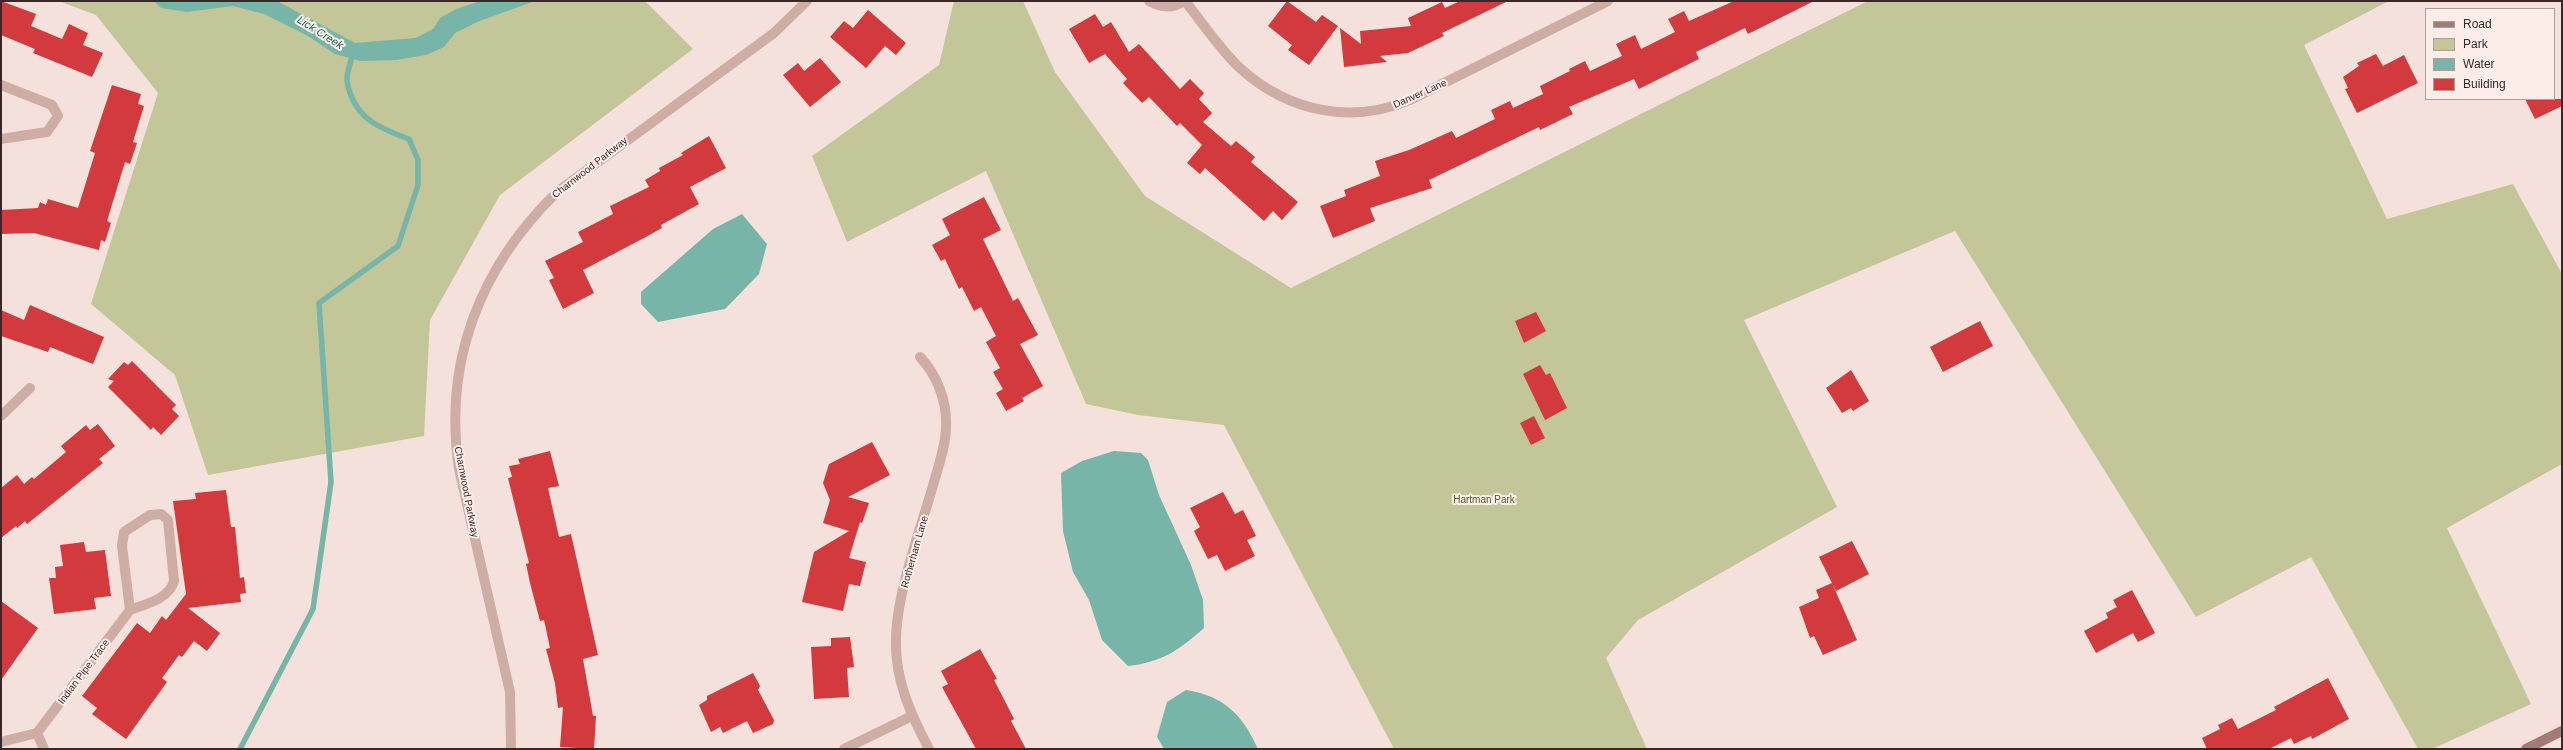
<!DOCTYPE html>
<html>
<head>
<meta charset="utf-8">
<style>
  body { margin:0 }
  #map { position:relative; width:2563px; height:750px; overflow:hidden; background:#f5e1db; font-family:Helvetica,sans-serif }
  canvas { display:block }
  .frame { position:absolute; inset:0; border:2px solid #392827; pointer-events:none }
  .legend { position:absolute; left:2425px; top:8px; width:130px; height:92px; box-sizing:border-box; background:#fcede8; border:1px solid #ae9e9b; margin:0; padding:5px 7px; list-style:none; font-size:12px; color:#392827 }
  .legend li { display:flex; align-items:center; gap:8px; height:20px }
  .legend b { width:20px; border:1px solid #ae9e9b }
</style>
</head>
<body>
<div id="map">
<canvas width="2563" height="750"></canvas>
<div class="frame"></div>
<ul class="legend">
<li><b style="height:5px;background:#a27a76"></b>Road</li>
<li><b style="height:11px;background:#c2c699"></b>Park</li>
<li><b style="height:11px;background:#76b5a7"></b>Water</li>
<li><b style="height:11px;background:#d33a3d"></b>Building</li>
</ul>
</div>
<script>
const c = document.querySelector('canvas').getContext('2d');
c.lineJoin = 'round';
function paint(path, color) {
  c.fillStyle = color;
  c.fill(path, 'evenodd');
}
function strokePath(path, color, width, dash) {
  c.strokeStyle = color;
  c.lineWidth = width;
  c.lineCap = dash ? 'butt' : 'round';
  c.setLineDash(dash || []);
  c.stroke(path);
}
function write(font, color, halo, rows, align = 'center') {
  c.font = font + ' Helvetica,sans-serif';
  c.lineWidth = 4;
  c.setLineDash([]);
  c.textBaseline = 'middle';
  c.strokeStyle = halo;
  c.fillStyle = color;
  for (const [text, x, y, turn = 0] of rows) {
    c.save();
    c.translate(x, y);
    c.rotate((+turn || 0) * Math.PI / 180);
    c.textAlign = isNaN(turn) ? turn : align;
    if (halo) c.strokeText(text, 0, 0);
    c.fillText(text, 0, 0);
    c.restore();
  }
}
const green = new Path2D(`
  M 59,1 L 645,1 L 693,49 L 500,195 L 430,320 L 424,436 L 208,475 L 175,375 L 91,304 L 158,93 L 96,15 Z
  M 954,1 L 1023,1 L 1055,72 L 1145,196 L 1291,288 L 1868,1 L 2389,1 L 2304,45 L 2387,219 L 2513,184 L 2562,274 L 2562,464 L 2447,528 L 2531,704 L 2432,749 L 2418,749 L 2311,557 L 2196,617 L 1955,231 L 1744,320 L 1837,507 L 1638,620 L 1606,658 L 1647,749 L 1394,749 L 1224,425 L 1138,415 L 1086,404 L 986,171 L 847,242 L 812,156 L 939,65 Z`);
const water = new Path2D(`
  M 154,1 L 277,1 L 355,43 L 416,38 L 433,29 L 440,18 L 456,9 L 481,1 L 535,1 L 477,22 L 455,33 L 444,47 L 426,55 L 396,60 L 361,61 L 335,54 L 308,36 L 264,14 L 233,6 L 187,12 L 161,8 Z
  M 742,214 L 767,244 L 759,274 L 725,309 L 658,322 L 641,304 L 641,292 L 713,229 Z
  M 1114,451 L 1141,453 L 1148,460 L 1159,495 L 1191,565 L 1203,600 L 1204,628 C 1178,651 1162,662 1128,666 L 1102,640 L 1089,600 L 1073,572 L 1063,531 L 1061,473 L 1082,461 Z
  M 1186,690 C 1224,696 1242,714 1258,749 L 1164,749 L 1157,737 L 1167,702 Z`);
const stream = new Path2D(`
  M 240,749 L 313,609 L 331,482 L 319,303 L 398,246 L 418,185 L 418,160 L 409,139 C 378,128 353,117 347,81 C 346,74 351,61 353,54`);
const building = new Path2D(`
  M 1,1 L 36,14 L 31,26 L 62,39 L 69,24 L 88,33 L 83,45 L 103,53 L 92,77 L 33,53 L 35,49 L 1,35 Z
  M 1287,1 L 1316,22 L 1322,15 L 1338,26 L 1309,65 L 1288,50 L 1292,45 L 1268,26 Z
  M 1460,1 L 1508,1 L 1442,33 L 1444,36 L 1408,53 L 1380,56 L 1387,62 L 1344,67 L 1340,28 L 1361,44 L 1360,31 L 1411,26 L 1408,18 L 1442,2 L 1445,8 Z
  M 1734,1 L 1814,1 L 1748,34 L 1745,28 L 1696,52 L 1699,59 L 1639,89 L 1634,79 L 1569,107 L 1573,114 L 1540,130 L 1539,127 L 1429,180 L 1432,188 L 1370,208 L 1375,221 L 1333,238 L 1320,206 L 1346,196 L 1344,190 L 1380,176 L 1375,161 L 1409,150 L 1452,131 L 1456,138 L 1495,119 L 1491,110 L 1510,101 L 1513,108 L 1543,94 L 1540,86 L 1570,71 L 1569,69 L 1585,61 L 1590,71 L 1622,56 L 1616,44 L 1635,35 L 1641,49 L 1675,32 L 1668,19 L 1684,11 L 1689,21 Z
  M 868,10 L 906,43 L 896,55 L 885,46 L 866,68 L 830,37 L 844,21 L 853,28 Z
  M 1095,14 L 1103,27 L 1111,22 L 1129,52 L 1139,44 L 1180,89 L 1190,79 L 1204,93 L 1199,99 L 1212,113 L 1203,122 L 1231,146 L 1236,141 L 1255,157 L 1251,162 L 1298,202 L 1282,220 L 1273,211 L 1264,221 L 1205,168 L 1200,174 L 1187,163 L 1202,145 L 1180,123 L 1177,126 L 1149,97 L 1142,103 L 1123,83 L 1127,79 L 1105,54 L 1089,63 L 1069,29 Z
  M 2376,54 L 2383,66 L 2404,55 L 2418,83 L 2357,113 L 2345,89 L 2348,88 L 2343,77 L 2359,66 L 2357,63 Z
  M 820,58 L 841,82 L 810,107 L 783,75 L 798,63 L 804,71 Z
  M 112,85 L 141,94 L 138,104 L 144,106 L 133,142 L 137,143 L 130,164 L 125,162 L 107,221 L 111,223 L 105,242 L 101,240 L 99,250 L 34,233 L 1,234 L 1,210 L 38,208 L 40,202 L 46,205 L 48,199 L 78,208 L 95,153 L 90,151 Z
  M 2525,99 L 2562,99 L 2562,106 L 2535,119 Z
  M 709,136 L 726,168 L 690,187 L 699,204 L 661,225 L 662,228 L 644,238 L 583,270 L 594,293 L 563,309 L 549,280 L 554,278 L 545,261 L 583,242 L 578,232 L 613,214 L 610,206 L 649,187 L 645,180 L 660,171 L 659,168 L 683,155 L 681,153 Z
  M 984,197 L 1001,230 L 983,239 L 1013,301 L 1018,298 L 1038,335 L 1020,344 L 1043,386 L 1022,398 L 1024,401 L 1006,411 L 996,393 L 1003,389 L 993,372 L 1000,368 L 986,342 L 996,336 L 981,307 L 974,311 L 962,287 L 959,289 L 945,259 L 941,261 L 932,245 L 950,235 L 942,219 Z
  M 30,305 L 104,337 L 93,364 L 50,347 L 48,352 L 1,336 L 1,310 L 24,320 Z
  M 1536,312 L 1546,331 L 1524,343 L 1515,321 Z
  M 1980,321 L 1993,346 L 1943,372 L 1930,347 Z
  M 132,361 L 176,405 L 172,409 L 179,416 L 161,435 L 153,427 L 151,430 L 108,387 L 114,381 L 108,379 L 124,362 L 128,365 Z
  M 1540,365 L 1546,375 L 1550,373 L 1567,408 L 1545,420 L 1523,374 Z
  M 1851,370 L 1869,401 L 1853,411 L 1851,408 L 1842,413 L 1826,388 Z
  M 1534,416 L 1545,438 L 1531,445 L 1520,423 Z
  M 98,424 L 115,446 L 99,459 L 103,463 L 27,524 L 25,521 L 17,528 L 16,526 L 1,538 L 1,488 L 17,475 L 24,484 L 32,477 L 34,479 L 66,452 L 61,446 L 86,425 L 90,430 Z
  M 872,442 L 890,475 L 848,497 L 869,503 L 862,523 L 860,522 L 849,558 L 866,562 L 860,586 L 849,584 L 843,611 L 802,602 L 814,552 L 849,531 L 823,523 L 830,500 L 823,483 L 829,464 Z
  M 550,451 L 559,486 L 548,488 L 559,537 L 571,534 L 598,655 L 583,659 L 593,716 L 596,716 L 594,749 L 560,747 L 563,707 L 558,708 L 555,683 L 546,649 L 550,648 L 544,620 L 540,621 L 530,583 L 526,564 L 529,563 L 508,478 L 512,477 L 509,466 L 520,464 L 518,459 Z
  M 226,490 L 231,527 L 235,527 L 240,578 L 244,577 L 246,593 L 240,594 L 241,602 L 188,608 L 220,633 L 207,651 L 194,641 L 182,657 L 179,655 L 162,678 L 167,682 L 126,739 L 92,714 L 97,708 L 82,696 L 137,623 L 150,633 L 162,616 L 166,620 L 186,594 L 173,501 L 196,499 L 195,493 Z
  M 1223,492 L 1235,514 L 1243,510 L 1256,536 L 1247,540 L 1255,556 L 1225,571 L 1217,555 L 1208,559 L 1194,531 L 1200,527 L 1190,508 Z
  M 1852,541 L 1869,574 L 1836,591 L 1819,557 Z
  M 84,542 L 86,552 L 105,550 L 111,596 L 94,598 L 96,609 L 54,614 L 49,578 L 56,578 L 55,567 L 63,566 L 60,545 Z
  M 1832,583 L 1857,640 L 1823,655 L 1814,636 L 1810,638 L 1799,607 L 1819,598 L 1816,590 Z
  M 2132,590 L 2155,633 L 2138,642 L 2133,633 L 2096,653 L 2084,631 L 2108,618 L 2106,613 L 2117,607 L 2113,600 Z
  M 1,601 L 38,628 L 1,680 Z
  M 850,637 L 854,667 L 847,668 L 849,697 L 814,699 L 811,647 L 831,646 L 831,638 Z
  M 980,649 L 997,679 L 994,680 L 1014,719 L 1011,721 L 1026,749 L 976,749 L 942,687 L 948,684 L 941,671 Z
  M 753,673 L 760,686 L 758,690 L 774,720 L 773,724 L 753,733 L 747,721 L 723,733 L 720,727 L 711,732 L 699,705 L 707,700 L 707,696 Z
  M 2328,678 L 2349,719 L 2312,739 L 2311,736 L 2294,744 L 2291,738 L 2269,749 L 2207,749 L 2202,738 L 2220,729 L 2218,725 L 2232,718 L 2238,729 L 2276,710 L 2274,707 Z`);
const street = new Path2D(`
  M 1149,1 C 1161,8 1172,9 1184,1
  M 1185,1 C 1202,22 1221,51 1241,69 C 1288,111 1350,125 1410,100 L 1608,1
  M 1,85 L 52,105 L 58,116 L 47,132 L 1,139
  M 920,357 C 937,375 947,401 946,426 C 946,445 939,464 934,482 C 921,528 896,594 896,641 C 895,680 911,715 929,749
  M 1,416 L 30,388
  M 161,514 L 168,520 L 174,581 C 169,599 146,604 130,610 L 122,546 L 124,532 L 150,515 Z
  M 37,733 L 44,749
  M 1,742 L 37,733 L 130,610
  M 511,749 L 510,692 L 459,469 C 443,362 480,267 557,192 L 774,33 L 807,1
  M 844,749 L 912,716`);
const secondary = new Path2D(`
  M 2526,749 L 2562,731`);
const streetNames = [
  ["Danver Lane",1420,94,-24],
  ["Charnwood Parkway",590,168,-38],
  ["Charnwood Parkway",466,492,79],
  ["Rotherham Lane",915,552,-74],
  ["Indian Pipe Trace",84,672,-53]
];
const parkNames = [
  ["Hartman Park",1484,500]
];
const waterNames = [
  ["Lick Creek",320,33,32]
];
paint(green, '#c2c699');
paint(water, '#76b5a7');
strokePath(stream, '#76b5a7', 5.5);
paint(building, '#d33a3d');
strokePath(street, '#ceada5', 10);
strokePath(secondary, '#a27a76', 10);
write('10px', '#392827', '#fcede8', streetNames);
write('10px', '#555a28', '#fcede8', parkNames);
write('italic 11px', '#186051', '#fcede8', waterNames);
</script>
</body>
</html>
